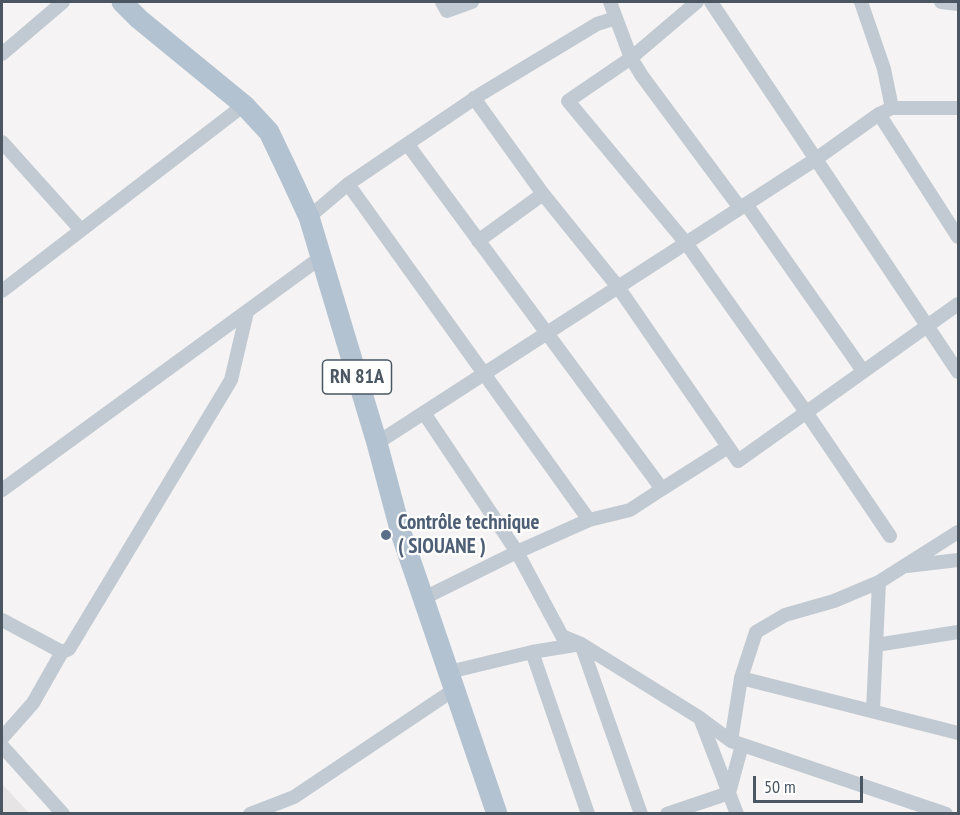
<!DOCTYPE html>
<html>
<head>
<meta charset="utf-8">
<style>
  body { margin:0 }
  #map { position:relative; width:960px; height:815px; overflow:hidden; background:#f5f3f3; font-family:"PT Sans Narrow",sans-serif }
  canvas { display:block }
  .frame { position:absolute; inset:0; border:3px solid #4a5661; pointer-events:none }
  .scale { position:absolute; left:753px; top:776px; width:110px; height:27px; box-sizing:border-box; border:3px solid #4a5661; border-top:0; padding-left:8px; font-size:18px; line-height:21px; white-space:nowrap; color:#4a5661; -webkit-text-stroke:4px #fff; paint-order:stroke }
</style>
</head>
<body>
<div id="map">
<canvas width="960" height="815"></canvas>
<div class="frame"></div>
<div class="scale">50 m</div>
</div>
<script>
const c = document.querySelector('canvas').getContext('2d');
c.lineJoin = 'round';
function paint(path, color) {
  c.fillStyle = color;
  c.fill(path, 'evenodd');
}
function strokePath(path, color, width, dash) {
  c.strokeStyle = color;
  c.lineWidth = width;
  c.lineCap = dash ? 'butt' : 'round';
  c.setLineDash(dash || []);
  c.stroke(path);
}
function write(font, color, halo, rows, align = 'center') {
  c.font = font + ' "PT Sans Narrow",sans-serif';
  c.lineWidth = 4.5;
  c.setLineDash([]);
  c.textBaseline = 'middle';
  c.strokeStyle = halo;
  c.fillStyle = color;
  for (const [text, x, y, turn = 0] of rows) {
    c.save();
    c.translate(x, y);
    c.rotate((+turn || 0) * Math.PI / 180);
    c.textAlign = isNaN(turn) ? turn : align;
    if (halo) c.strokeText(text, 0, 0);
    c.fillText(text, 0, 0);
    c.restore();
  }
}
const education = new Path2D(`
  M 2,784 L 29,813 L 2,813 Z`);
const street = new Path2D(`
  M 442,2 L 447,11 L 472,2
  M 697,2 L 631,58 L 568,101 L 686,243 L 806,412 L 890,536
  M 711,2 L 958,372
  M 861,2 L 884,69 L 892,108 L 879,114 L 958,237
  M 941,2 L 958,4
  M 616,18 L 631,58 L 642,76 L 740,208
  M 2,54 L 63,2
  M 474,98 L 543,194
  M 892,108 L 958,108
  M 2,142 L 81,230
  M 408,145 L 662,489 L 728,447
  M 348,184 L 589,520 L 517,552 L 424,413
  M 746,204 L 863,371
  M 309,217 L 348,184 L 481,94 L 597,24 L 616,18 L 610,2
  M 478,241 L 543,194 L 618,287 L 738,461 L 958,304
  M 2,291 L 244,105
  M 377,443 L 816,159 L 879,114
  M 2,490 L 320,258
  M 589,520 L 630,510 L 662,489
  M 907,566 L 958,560
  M 424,598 L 517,552 L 562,636 L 581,644 L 700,718 L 731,741 L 946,814
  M 2,620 L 62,652 L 69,649 L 231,380 L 247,312
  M 876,645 L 958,632
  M 532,652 L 588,814
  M 449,672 L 532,652 L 581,644 L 641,814
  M 741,678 L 958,733
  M 873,710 L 879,582
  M 700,718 L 737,814
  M 2,738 L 33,703 L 62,652
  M 731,741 L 741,678 L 756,632 L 785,615 L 834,601 L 879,582 L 958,532
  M 2,746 L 63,814
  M 250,814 L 294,797 L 455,689
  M 667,814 L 729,793 L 742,745`);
const primary = new Path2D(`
  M 122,2 L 139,19 L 244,105 L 269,132 L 290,176 L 309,217 L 377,443 L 401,533 L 497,814`);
const markers = [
  [386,535,6,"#5c6f8a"]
];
const shields = [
  [357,377,69]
];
const shieldNames = [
  ["RN 81A",357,377]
];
const serviceNames = [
  ["Contrôle technique",398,523],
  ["( SIOUANE )",398,547]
];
paint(education, '#e6e4e5');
strokePath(street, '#c1cad2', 14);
strokePath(primary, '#b3c2d1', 21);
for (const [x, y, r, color] of markers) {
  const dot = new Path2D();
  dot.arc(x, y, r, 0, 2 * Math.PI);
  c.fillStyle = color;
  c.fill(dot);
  strokePath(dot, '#fff', 2);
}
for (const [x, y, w] of shields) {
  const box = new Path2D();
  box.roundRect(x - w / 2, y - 17, w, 34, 4.5);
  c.fillStyle = '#fff';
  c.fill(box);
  strokePath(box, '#4a5661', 1.5);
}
write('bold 20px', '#4a5661', null, shieldNames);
write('bold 21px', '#4e5e75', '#fff', serviceNames, 'left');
</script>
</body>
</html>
